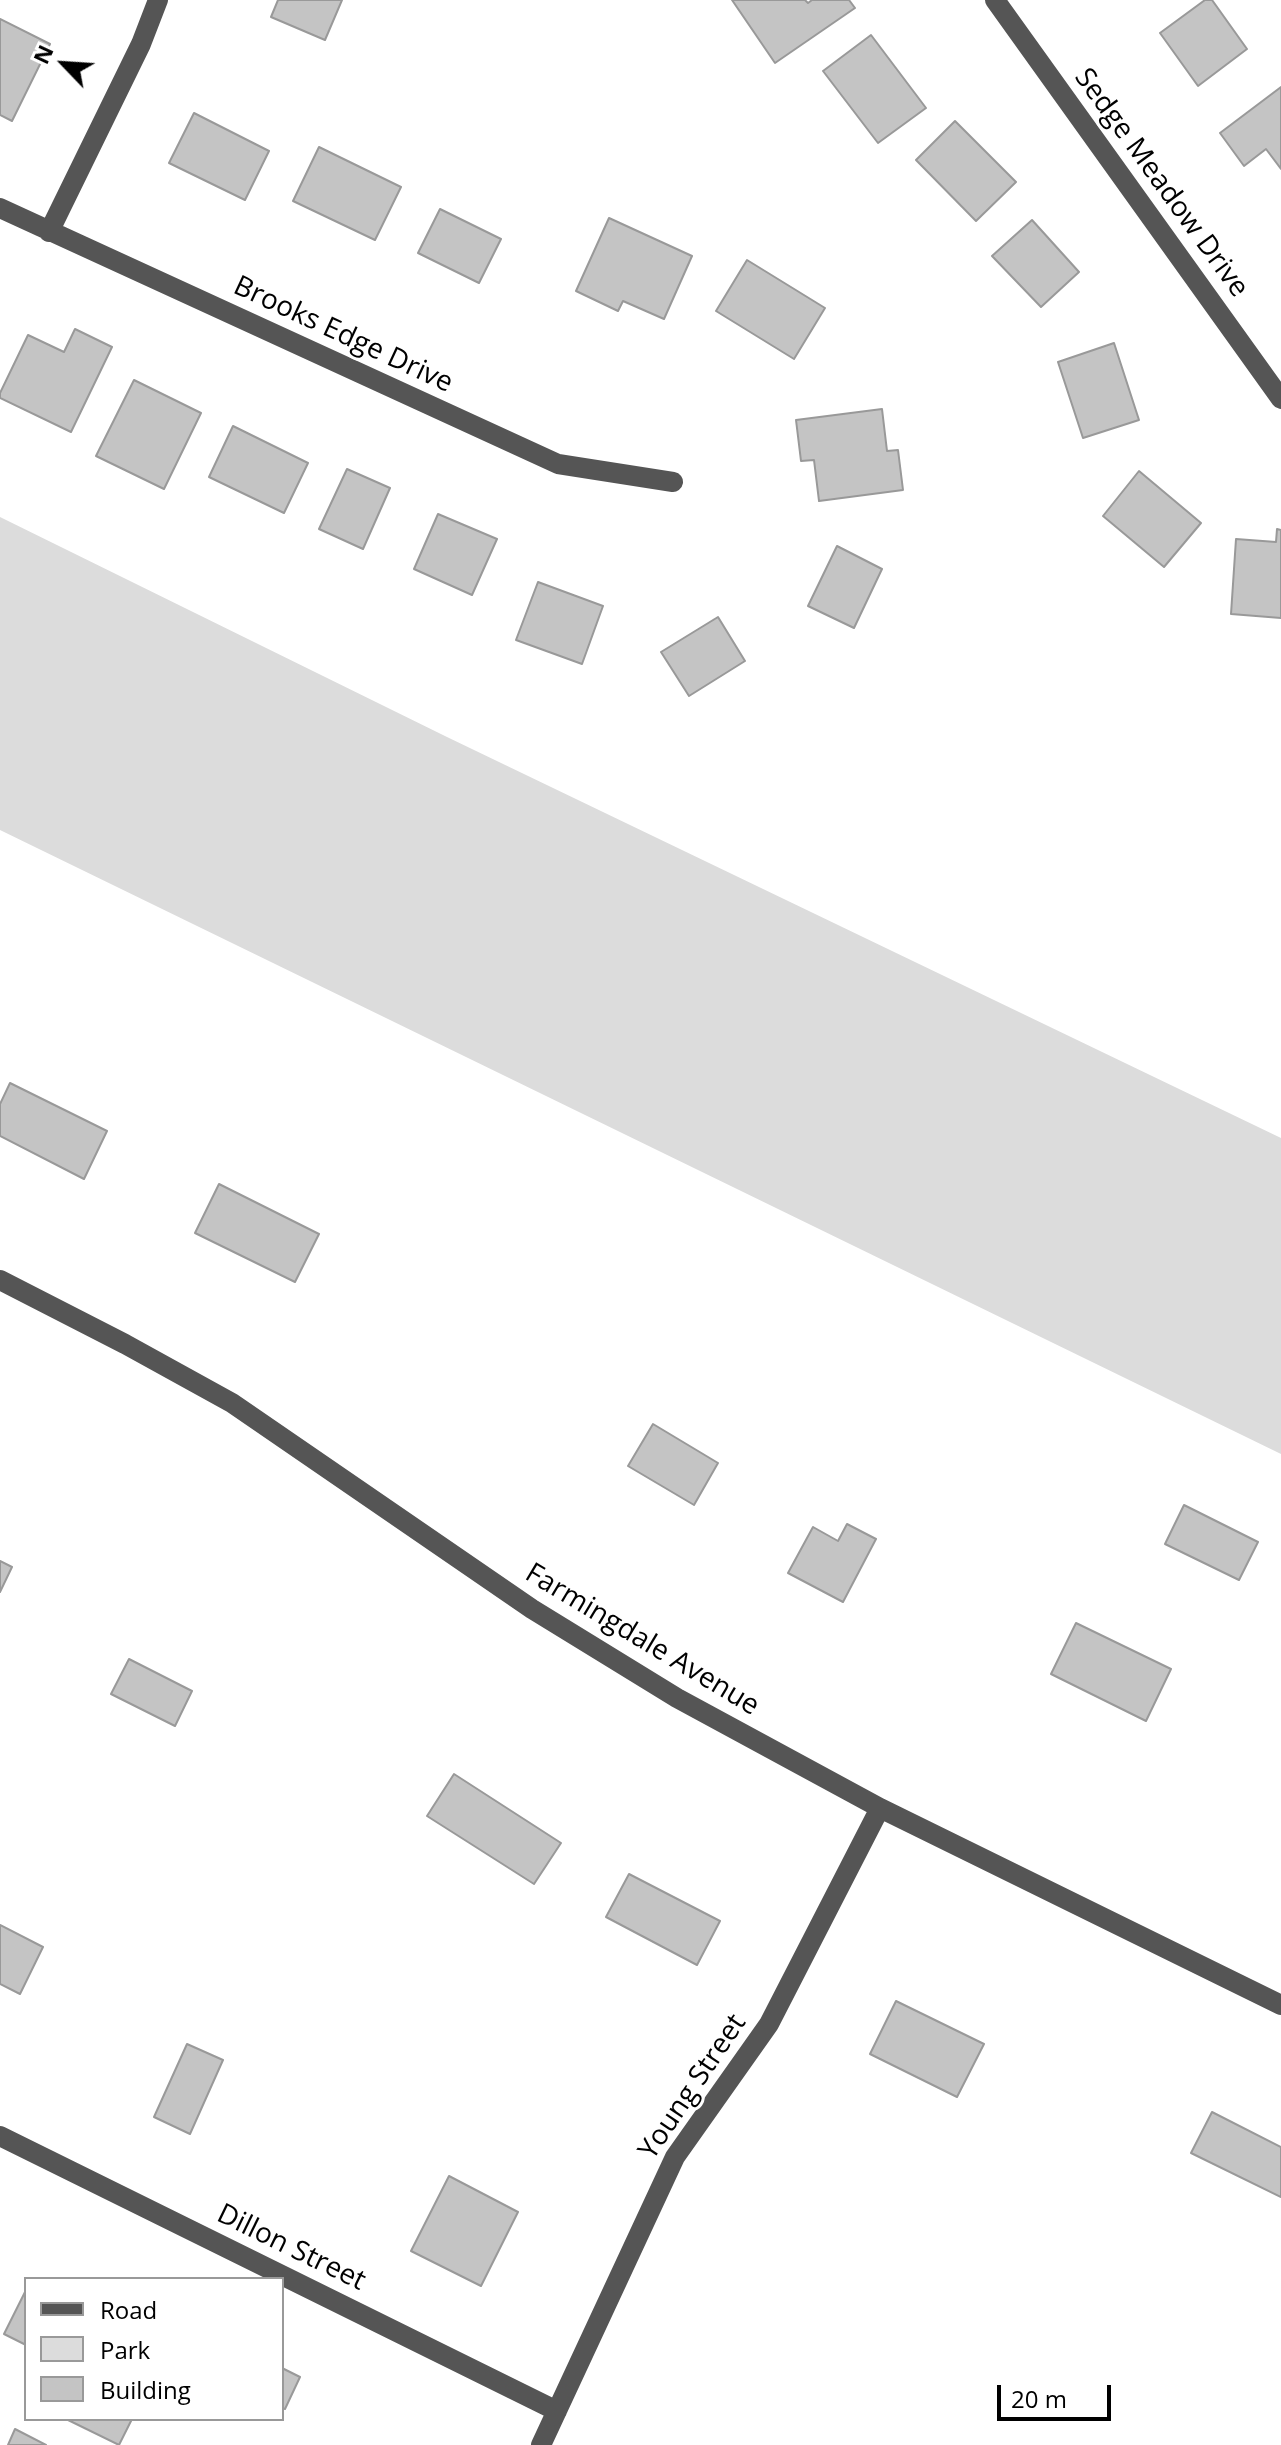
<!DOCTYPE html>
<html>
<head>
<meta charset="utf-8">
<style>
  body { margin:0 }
  #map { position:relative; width:1281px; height:2445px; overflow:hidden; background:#fff; font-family:"Open Sans",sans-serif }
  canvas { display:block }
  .legend { position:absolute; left:24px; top:2277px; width:260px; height:144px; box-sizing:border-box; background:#fff; border:2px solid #999; margin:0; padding:10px 14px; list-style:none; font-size:24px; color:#000 }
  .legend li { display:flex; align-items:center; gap:16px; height:40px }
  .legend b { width:40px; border:2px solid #999 }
  .north { position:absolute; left:24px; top:24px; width:80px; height:80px; -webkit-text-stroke:6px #fff; paint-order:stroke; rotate:295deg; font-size:22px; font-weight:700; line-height:32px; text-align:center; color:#000 }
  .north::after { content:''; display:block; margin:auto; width:28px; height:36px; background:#000; clip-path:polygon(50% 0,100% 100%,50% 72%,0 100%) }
  .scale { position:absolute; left:997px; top:2385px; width:114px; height:36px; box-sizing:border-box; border:4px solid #000; border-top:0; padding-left:10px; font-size:24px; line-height:28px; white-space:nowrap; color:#000; -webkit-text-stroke:6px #fff; paint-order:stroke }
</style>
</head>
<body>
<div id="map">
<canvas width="1281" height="2445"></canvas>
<ul class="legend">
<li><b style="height:10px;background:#555"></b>Road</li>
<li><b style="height:22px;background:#dcdcdc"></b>Park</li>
<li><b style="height:22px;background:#c4c4c4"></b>Building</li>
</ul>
<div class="north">N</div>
<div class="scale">20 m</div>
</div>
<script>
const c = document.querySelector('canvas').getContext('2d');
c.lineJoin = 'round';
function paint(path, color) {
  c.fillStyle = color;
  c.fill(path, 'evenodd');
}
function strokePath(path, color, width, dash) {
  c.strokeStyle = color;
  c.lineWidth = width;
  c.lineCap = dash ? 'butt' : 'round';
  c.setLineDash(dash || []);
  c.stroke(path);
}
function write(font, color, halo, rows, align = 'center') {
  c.font = font + ' "Open Sans",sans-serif';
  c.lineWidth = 6;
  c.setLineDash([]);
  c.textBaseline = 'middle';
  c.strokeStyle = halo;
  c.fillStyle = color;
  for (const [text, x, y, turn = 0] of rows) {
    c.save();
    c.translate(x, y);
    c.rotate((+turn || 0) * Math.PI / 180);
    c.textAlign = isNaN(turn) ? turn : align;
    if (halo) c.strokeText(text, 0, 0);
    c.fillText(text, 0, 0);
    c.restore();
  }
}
const green = new Path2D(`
  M 0,517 L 447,737 L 1281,1138 L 1281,1454 L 0,830 Z`);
const building = new Path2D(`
  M 278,0 L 342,0 L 325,40 L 271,17 Z
  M 732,0 L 805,0 L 808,3 L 812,0 L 849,0 L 855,8 L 775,63 Z
  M 1205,0 L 1212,0 L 1247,49 L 1198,86 L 1160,33 Z
  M 0,19 L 50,44 L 12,121 L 0,115 Z
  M 871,35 L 926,108 L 878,143 L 823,71 Z
  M 1281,87 L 1281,169 L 1266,149 L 1244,166 L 1220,133 Z
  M 194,113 L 269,151 L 245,200 L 169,163 Z
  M 955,121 L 1016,182 L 976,221 L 916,160 Z
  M 319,147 L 401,187 L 375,240 L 293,201 Z
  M 440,209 L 501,239 L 479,283 L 418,253 Z
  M 609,218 L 692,256 L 664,319 L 623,301 L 618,311 L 576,291 Z
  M 1032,220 L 1079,272 L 1041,307 L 992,256 Z
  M 747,260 L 825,308 L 794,359 L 716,311 Z
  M 75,329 L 112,347 L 71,432 L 0,398 L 0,393 L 28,335 L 64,352 Z
  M 1114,343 L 1139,420 L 1083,438 L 1058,362 Z
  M 134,380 L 201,413 L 164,489 L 96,456 Z
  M 882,409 L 887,451 L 898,450 L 903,490 L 819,501 L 814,460 L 801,461 L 796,420 Z
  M 233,426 L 308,463 L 284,513 L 209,477 Z
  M 347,469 L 390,488 L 363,549 L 319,529 Z
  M 1139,471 L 1201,523 L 1164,567 L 1103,516 Z
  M 438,514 L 497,539 L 472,595 L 414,569 Z
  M 1277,529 L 1281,530 L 1281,618 L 1231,614 L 1236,539 L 1276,542 Z
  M 837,546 L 882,569 L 854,628 L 808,606 Z
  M 538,582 L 603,606 L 582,664 L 516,640 Z
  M 718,617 L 745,661 L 689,696 L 661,652 Z
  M 10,1083 L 107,1131 L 84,1179 L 0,1136 L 0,1104 Z
  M 219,1184 L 319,1234 L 295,1282 L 195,1233 Z
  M 653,1424 L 718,1463 L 694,1505 L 628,1466 Z
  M 1184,1505 L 1258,1542 L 1239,1580 L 1165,1544 Z
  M 847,1524 L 876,1539 L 843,1602 L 788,1573 L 813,1527 L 838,1541 Z
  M 0,1561 L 12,1567 L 0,1592 Z
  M 1076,1623 L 1171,1669 L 1146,1721 L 1051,1674 Z
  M 129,1659 L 192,1691 L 175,1726 L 111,1694 Z
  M 454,1774 L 561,1843 L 534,1884 L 427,1816 Z
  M 629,1874 L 720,1921 L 697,1965 L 606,1917 Z
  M 0,1925 L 43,1947 L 20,1994 L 0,1984 Z
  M 896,2001 L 984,2044 L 957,2097 L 870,2054 Z
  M 187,2044 L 223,2060 L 190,2134 L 154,2117 Z
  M 1212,2112 L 1281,2147 L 1281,2197 L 1191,2153 Z
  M 449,2176 L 518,2212 L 481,2286 L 411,2251 Z
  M 26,2290 L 26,2345 L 4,2334 Z
  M 282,2368 L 300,2377 L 285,2409 L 282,2408 Z
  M 66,2419 L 132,2419 L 119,2445 Z
  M 15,2429 L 46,2445 L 8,2445 Z`);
const minor = new Path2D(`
  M 995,0 L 1281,399
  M 0,208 L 558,464 L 673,482
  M 49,232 L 141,44 L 158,0
  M 0,1280 L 125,1344 L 232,1403 L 532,1609 L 677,1698 L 880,1808 L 1281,2005
  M 0,2136 L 557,2411
  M 541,2445 L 675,2157 L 769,2024 L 880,1808`);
const streetNames = [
  ["Sedge Meadow Drive",1161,183,54],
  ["Brooks Edge Drive",343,335,25],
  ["Farmingdale Avenue",642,1640,31],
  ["Young Street",693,2087,-56],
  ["Dillon Street",291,2248,26]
];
paint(green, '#dcdcdc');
paint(building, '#c4c4c4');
strokePath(building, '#999', 2);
strokePath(minor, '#555', 20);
write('28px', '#000', '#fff', streetNames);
</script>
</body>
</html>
